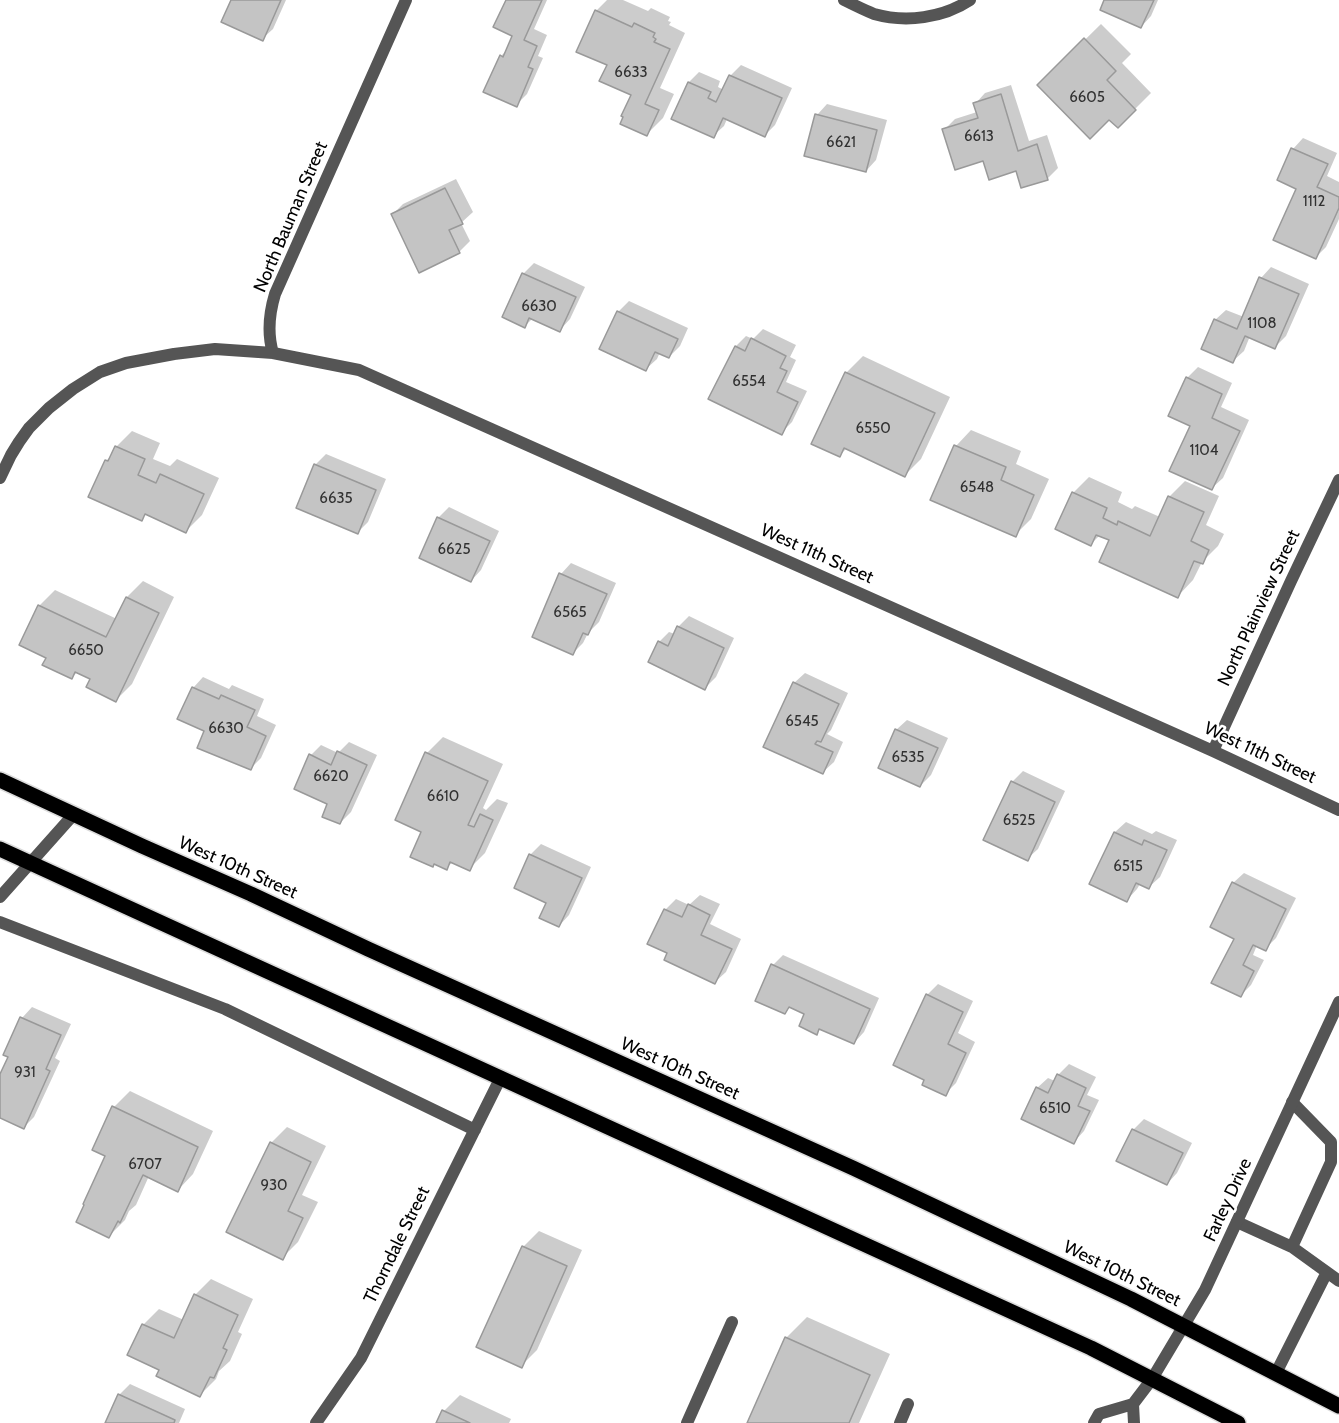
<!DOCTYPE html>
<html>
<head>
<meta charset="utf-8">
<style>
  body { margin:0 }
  canvas { display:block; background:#fff }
</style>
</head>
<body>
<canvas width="1339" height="1423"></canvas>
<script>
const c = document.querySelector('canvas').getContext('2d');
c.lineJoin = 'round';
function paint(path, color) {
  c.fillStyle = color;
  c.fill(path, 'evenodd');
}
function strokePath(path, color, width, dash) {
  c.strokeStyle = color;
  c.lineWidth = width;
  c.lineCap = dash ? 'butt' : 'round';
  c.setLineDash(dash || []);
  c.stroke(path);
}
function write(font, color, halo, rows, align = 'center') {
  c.font = font + ' Cabin,sans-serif';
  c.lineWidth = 5;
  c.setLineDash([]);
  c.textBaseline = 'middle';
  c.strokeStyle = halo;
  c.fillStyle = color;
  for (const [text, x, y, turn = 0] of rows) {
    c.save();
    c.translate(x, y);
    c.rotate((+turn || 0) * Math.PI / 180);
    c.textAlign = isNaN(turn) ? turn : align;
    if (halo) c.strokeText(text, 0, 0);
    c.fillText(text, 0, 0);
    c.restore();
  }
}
const shadow = new Path2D(`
  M 233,0 L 286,0 L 273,29 L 262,39 Z
  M 507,0 L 547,0 L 534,29 L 547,35 L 538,56 L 543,58 L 527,94 L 516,105 L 501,56 L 508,49 L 514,35 Z
  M 607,0 L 623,0 L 648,11 L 651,8 L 670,17 L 668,21 L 671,22 L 669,25 L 685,33 L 660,88 L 674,94 L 663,118 L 647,134 L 633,94 L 609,64 L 596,11 Z
  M 1106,0 L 1158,0 L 1151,16 L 1141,27 Z
  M 1101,24 L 1131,54 L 1122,63 L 1151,93 L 1118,126 L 1109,118 L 1039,85 Z
  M 741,65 L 792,88 L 775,125 L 764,136 L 727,119 L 724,126 L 713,136 L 689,82 L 699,72 L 720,81 L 718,87 L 724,90 L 730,76 Z
  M 1011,85 L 1029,141 L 1047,135 L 1058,168 L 1047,179 L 984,159 L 944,130 L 955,119 L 977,112 L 975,104 L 985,93 Z
  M 827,104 L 887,120 L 876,160 L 866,171 L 817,115 Z
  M 1303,138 L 1337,153 L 1327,176 L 1339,182 L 1339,219 L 1326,247 L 1316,257 L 1298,188 L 1279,180 L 1293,149 Z
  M 456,179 L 473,212 L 461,223 L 470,241 L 459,252 L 420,271 L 392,215 L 403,204 Z
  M 534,263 L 585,287 L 570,319 L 560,330 L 533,318 L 525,326 L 523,274 Z
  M 1271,267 L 1309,284 L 1286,336 L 1275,347 L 1250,336 L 1244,351 L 1233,361 L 1215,320 L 1226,310 L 1244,317 L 1261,278 Z
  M 629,301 L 688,328 L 680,346 L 669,357 L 660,352 L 657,359 L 646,369 L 618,312 Z
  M 763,329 L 796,345 L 790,357 L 796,360 L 786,382 L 807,391 L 792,422 L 781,433 L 736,346 L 746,336 L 753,339 Z
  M 863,356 L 950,397 L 921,459 L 905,475 L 847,448 L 839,456 L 813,443 L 847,372 Z
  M 1198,367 L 1232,383 L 1221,407 L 1249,420 L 1223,478 L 1212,488 L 1187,378 Z
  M 971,430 L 1021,451 L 1016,464 L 1049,479 L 1031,519 L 1015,535 L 956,446 Z
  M 132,431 L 160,443 L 153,459 L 170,466 L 177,459 L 219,478 L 202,515 L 186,531 L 147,513 L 141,519 L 106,461 L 114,453 L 116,447 Z
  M 326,454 L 386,479 L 368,522 L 358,532 L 315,465 Z
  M 1089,477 L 1122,492 L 1118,502 L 1132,509 L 1135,506 L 1160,517 L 1169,497 L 1185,481 L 1219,496 L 1206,525 L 1224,534 L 1218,546 L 1202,562 L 1193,580 L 1178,596 L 1111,540 L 1100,535 L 1091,544 L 1073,493 Z
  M 449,507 L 499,531 L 481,570 L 471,581 L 438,518 Z
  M 571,563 L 616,583 L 599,622 L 588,633 L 583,643 L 573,653 L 534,636 L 561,574 Z
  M 143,581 L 174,597 L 132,684 L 116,700 L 92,678 L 78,671 L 72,678 L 48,657 L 39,606 L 55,590 L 117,619 L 127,597 Z
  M 689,616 L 734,638 L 716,677 L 705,688 L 659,642 L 669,632 L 675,634 L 678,627 Z
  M 805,673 L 848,693 L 831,730 L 827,734 L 843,742 L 834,762 L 823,772 L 794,683 Z
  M 203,677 L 229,689 L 232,685 L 264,699 L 257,716 L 276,725 L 261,758 L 251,768 L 206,730 L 193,688 Z
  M 907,720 L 948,738 L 931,775 L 920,786 L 896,730 Z
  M 443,737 L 503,764 L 483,808 L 486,810 L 497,799 L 508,803 L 485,853 L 469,869 L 453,862 L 446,868 L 435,863 L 433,865 L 423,831 L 427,753 Z
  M 349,742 L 377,755 L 351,812 L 340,823 L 329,803 L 311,755 L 321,745 L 338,753 Z
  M 1023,771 L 1065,791 L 1038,849 L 1027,859 L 1012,782 Z
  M 1126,822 L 1152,834 L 1156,831 L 1177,840 L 1160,877 L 1149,887 L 1140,884 L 1137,889 L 1127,900 L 1115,832 Z
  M 541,844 L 591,867 L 569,915 L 559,926 L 548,903 L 530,855 Z
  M 1244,873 L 1296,898 L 1276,938 L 1265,949 L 1257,945 L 1253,955 L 1264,960 L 1251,985 L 1240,996 L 1233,883 Z
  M 700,895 L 720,904 L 710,924 L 741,939 L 726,972 L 715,982 L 669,952 L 665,910 L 676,899 L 689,905 Z
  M 783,955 L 879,998 L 864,1032 L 854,1043 L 821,1028 L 816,1033 L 806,1013 L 791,1006 L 785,1012 L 773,965 Z
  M 938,984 L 973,1001 L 958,1033 L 975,1042 L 956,1083 L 945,1094 L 926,1079 L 927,995 Z
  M 32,1007 L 71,1024 L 55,1058 L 60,1061 L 34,1117 L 24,1127 L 0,1117 L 0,1078 L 10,1057 L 22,1018 Z
  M 1069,1064 L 1096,1077 L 1087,1095 L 1099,1100 L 1084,1131 L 1074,1142 L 1037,1088 L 1048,1078 L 1055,1081 L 1058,1075 Z
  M 130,1091 L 213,1131 L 193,1174 L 178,1190 L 149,1176 L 136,1205 L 129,1211 L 125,1220 L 109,1236 L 107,1155 L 114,1107 Z
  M 1144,1119 L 1192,1143 L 1177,1173 L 1167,1184 L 1133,1130 Z
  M 287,1127 L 326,1146 L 302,1195 L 318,1202 L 298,1242 L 282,1258 L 271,1143 Z
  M 539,1231 L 582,1250 L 537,1350 L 521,1366 L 523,1247 Z
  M 211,1279 L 253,1299 L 238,1332 L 242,1334 L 230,1361 L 219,1371 L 216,1379 L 200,1395 L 161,1369 L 143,1325 L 159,1309 L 184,1320 L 195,1295 Z
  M 807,1317 L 890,1354 L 859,1423 L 748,1423 L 786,1338 Z
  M 130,1384 L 185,1409 L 179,1423 L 106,1423 L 119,1395 Z
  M 460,1395 L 511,1419 L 509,1423 L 438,1423 L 444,1411 Z`);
const building = new Path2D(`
  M 231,0 L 281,0 L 263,41 L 221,22 Z
  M 506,0 L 542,0 L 524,40 L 537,46 L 528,67 L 533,69 L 517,107 L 483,92 L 500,55 L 503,57 L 512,36 L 493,27 Z
  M 1104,0 L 1154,0 L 1141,28 L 1100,10 Z
  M 595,10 L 632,27 L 634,23 L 655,33 L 653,37 L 656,39 L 654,42 L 670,49 L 645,104 L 659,110 L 647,136 L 620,124 L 623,117 L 621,116 L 631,95 L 599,81 L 607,65 L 576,52 Z
  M 1084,38 L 1116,71 L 1107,80 L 1136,110 L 1118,128 L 1109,120 L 1090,139 L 1037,85 Z
  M 729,75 L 782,98 L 765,137 L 723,118 L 714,138 L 671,119 L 688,82 L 711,92 L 708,98 L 716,102 Z
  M 1001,94 L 1018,151 L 1037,144 L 1048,180 L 1021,188 L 1016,171 L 989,180 L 983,161 L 955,170 L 942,129 L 978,118 L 973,103 Z
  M 815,114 L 877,130 L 866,172 L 804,156 Z
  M 1291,148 L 1328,164 L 1317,187 L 1339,197 L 1339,208 L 1316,259 L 1273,240 L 1296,189 L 1277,180 Z
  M 445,188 L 463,224 L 449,230 L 460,253 L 419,273 L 391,214 Z
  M 522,273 L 576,297 L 560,332 L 529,318 L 525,328 L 502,317 Z
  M 1259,277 L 1299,294 L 1275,349 L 1245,336 L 1233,363 L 1201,349 L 1214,319 L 1237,329 Z
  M 617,311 L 678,339 L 669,358 L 655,352 L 646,371 L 599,349 Z
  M 751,338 L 786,356 L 780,368 L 787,371 L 777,392 L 798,402 L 782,435 L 708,399 L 735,346 L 745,351 Z
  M 845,372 L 935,413 L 905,477 L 844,448 L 840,457 L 811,444 Z
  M 1186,377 L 1222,394 L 1212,418 L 1240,431 L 1212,490 L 1169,471 L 1190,426 L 1168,416 Z
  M 954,445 L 1006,467 L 1001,480 L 1034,495 L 1016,537 L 930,500 Z
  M 115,446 L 145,459 L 138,475 L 156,483 L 160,474 L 204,494 L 186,533 L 145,514 L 142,521 L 88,497 L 105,460 L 108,461 Z
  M 314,464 L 376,490 L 358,534 L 296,508 Z
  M 1072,492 L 1107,508 L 1103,518 L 1117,525 L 1118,521 L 1150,536 L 1168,496 L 1204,512 L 1191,541 L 1209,550 L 1203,564 L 1194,561 L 1178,598 L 1099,562 L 1109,540 L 1096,535 L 1091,546 L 1055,529 Z
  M 437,517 L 490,541 L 471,582 L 419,558 Z
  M 559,573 L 607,594 L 588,635 L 583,633 L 573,655 L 532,637 Z
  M 126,597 L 159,613 L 116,702 L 86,687 L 90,679 L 75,672 L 72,679 L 42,665 L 46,658 L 19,645 L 38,605 L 106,637 Z
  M 677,626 L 724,648 L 705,690 L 648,662 L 658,641 L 668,646 Z
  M 793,682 L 839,704 L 821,742 L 817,741 L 815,744 L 833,752 L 823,774 L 763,747 Z
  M 192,687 L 219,699 L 221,695 L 255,710 L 247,727 L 266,736 L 251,770 L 197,748 L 204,731 L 177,719 Z
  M 895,729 L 938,748 L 920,787 L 878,768 Z
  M 337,751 L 367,765 L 340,824 L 322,817 L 327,804 L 294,789 L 309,754 L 331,765 Z
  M 425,752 L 488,781 L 468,825 L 474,827 L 480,814 L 493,820 L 470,871 L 450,862 L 447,870 L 434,864 L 433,867 L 410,857 L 421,832 L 395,820 Z
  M 1011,781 L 1055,802 L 1028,861 L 983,840 Z
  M 1114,832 L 1142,845 L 1144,840 L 1167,850 L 1149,889 L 1136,883 L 1127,902 L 1089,884 Z
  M 529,854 L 582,878 L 559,927 L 539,918 L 546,903 L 514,888 Z
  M 1232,882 L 1286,909 L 1266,951 L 1253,945 L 1243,965 L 1254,971 L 1241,997 L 1211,983 L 1234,939 L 1210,927 Z
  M 688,904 L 710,915 L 701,935 L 732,949 L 715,984 L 664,960 L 667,953 L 647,944 L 664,909 L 682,917 Z
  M 771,964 L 870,1009 L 854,1044 L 819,1029 L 817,1035 L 799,1026 L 804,1014 L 789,1007 L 785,1014 L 755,1001 Z
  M 926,994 L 963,1012 L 948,1044 L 966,1053 L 946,1096 L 922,1085 L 924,1080 L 893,1065 Z
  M 20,1017 L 61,1035 L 46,1069 L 50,1071 L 24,1129 L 0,1118 L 0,1074 L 8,1057 L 3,1055 Z
  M 1057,1074 L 1086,1088 L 1078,1106 L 1090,1111 L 1074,1144 L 1021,1119 L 1036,1087 L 1048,1093 Z
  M 112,1106 L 198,1147 L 178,1192 L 143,1175 L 120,1223 L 118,1221 L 109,1238 L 76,1222 L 84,1205 L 83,1204 L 105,1156 L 92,1150 Z
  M 1132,1129 L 1183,1153 L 1167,1185 L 1116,1161 Z
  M 270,1142 L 311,1162 L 288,1211 L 303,1218 L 283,1260 L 226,1232 Z
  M 522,1246 L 567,1266 L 522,1368 L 476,1347 Z
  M 194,1294 L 238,1315 L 223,1348 L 227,1350 L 214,1378 L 210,1377 L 200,1397 L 156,1376 L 159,1370 L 127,1355 L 142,1324 L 174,1338 Z
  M 785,1337 L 870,1375 L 849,1423 L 747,1423 Z
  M 118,1394 L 175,1420 L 174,1423 L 105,1423 Z
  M 442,1410 L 470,1423 L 436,1423 Z`);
const service = new Path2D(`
  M 1237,1222 L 1292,1247 L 1331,1162 L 1331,1142 L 1292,1102
  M 1292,1247 L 1339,1281
  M 1276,1373 L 1327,1272`);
const minor = new Path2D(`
  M 844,0 C 854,5 864,10 874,14 C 906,23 943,18 970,0
  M 273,353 C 267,333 269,314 275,294 L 406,0
  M 0,478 L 11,455 L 19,442 L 29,428 L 49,408 L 73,389 L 100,372 L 126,363 L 174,354 L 215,349 L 273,353 L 359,370 L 1213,751 L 1339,810
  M 1213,751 L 1291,581 L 1339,480
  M 0,897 L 74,814
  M 0,922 L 225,1009 L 475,1130
  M 1133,1404 L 1134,1423
  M 316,1423 L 361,1358 L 501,1077
  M 687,1423 L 732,1322
  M 900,1423 L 908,1404
  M 1094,1423 L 1099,1414 L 1133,1404 L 1152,1379 L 1205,1290 L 1339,1002`);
const primary = new Path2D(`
  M 0,780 L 142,846 L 251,894 L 368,949 L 853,1168 L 1131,1299 L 1339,1406
  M 0,849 L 1091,1348 L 1238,1423`);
const numberNames = [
  ["6633",631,73],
  ["6605",1087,98],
  ["6613",979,137],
  ["6621",841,143],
  ["1112",1314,202],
  ["6630",539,307],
  ["1108",1262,324],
  ["6554",749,382],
  ["6550",873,429],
  ["1104",1204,451],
  ["6548",977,488],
  ["6635",336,499],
  ["6625",454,550],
  ["6565",570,613],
  ["6650",86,651],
  ["6545",802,722],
  ["6630",226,729],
  ["6535",908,758],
  ["6620",331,777],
  ["6610",443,797],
  ["6525",1019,821],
  ["6515",1128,867],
  ["931",25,1073],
  ["6510",1055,1109],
  ["6707",145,1165],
  ["930",274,1186]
];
const streetNames = [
  ["North Bauman Street",291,217,-67],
  ["West 11th Street",817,554,24],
  ["North Plainview Street",1259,608,-65],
  ["West 11th Street",1260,753,25],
  ["West 10th Street",238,868,24],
  ["West 10th Street",680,1069,24],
  ["Farley Drive",1228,1200,-65],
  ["Thorndale Street",397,1245,-64],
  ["West 10th Street",1122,1274,26]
];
paint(shadow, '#0003');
paint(building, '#c4c4c4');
strokePath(building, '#999', 1.5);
strokePath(primary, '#dbdbdb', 18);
strokePath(service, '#555', 12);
strokePath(minor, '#555', 12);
strokePath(primary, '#000', 15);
write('15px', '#313131', null, numberNames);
write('18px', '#000', '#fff', streetNames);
</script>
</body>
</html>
